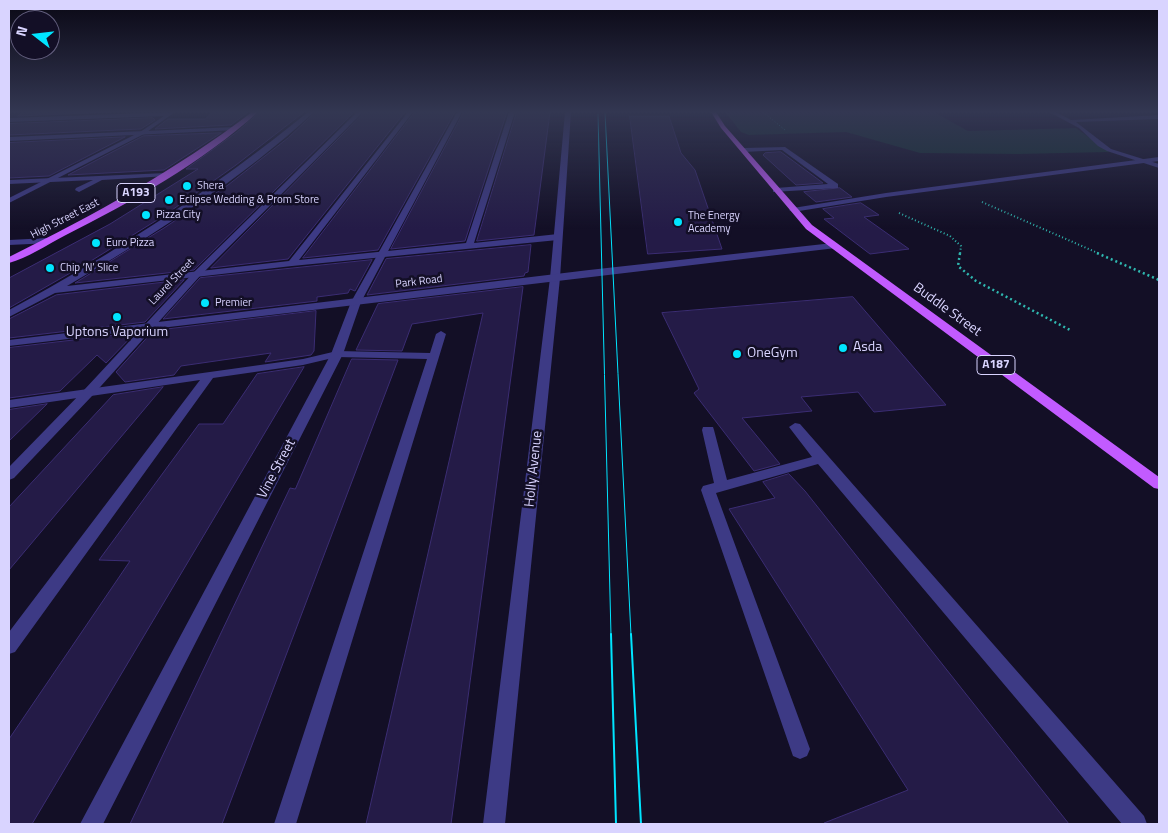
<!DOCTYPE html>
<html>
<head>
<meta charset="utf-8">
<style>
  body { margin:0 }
  #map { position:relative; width:1168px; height:833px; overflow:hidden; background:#130f26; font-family:"Titillium Web",sans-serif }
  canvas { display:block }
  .frame { position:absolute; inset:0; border:10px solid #d9d4ff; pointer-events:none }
  .north { position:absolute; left:10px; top:10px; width:50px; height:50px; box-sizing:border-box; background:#130f26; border:1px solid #625e7d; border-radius:50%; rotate:286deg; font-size:14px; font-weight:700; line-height:20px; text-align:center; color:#d9d4ff }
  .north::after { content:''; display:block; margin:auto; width:18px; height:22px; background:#00e5ff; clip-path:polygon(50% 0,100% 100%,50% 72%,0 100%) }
</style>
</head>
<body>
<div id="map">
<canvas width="1168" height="833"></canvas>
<div class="frame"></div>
<div class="north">N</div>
</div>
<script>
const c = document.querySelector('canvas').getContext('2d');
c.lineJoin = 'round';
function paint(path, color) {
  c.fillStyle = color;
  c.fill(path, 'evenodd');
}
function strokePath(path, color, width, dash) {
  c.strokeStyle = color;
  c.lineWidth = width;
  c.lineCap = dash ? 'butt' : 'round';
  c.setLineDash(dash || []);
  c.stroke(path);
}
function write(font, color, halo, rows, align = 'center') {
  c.font = font + ' "Titillium Web",sans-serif';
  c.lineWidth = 5;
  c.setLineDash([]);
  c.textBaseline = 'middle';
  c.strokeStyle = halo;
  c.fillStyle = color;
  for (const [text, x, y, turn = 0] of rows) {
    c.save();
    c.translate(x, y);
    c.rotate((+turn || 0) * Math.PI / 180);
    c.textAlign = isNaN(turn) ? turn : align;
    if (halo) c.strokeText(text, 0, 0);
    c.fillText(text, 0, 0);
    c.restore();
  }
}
const green = new Path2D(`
  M 725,112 L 934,112 L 968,131 L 1076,128 L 1109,152 L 1018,154 L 920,153 L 846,132 L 749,135 L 741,132 Z`);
const building = new Path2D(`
  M 24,112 L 110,112 L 18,116 Z
  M 213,112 L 248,112 L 231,125 L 155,129 L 168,119 L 205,119 Z
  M 260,112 L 304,112 L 236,165 L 162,217 L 86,264 L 9,308 L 9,278 L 110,224 L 198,169 L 186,169 L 237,132 Z
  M 316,112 L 354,112 L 194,270 L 75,283 L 164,228 L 228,185 L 288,138 Z
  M 365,112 L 405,112 L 288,259 L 211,268 Z
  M 415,112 L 455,112 L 378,250 L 303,258 Z
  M 464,112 L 507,112 L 465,241 L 391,249 Z
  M 517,112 L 550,112 L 534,235 L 477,241 Z
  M 630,116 L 669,116 L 681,153 L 695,170 L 722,249 L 648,254 Z
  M 153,118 L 155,120 L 141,129 L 9,135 L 9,124 Z
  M 221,133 L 164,170 L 68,175 L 143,136 Z
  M 125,137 L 49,176 L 9,178 L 9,143 Z
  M 781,152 L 823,183 L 796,185 L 763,155 L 765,153 Z
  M 840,188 L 852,197 L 816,202 L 804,192 Z
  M 861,203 L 879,215 L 864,217 L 909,249 L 870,254 L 824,219 L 834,218 L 823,209 Z
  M 531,245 L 528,272 L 525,273 L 524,276 L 367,295 L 386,259 Z
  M 372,260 L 355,291 L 350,289 L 348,293 L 317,297 L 317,301 L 163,319 L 200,278 Z
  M 184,280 L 145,322 L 9,338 L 9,319 L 56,295 Z
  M 523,287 L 451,824 L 366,824 L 483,313 L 412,324 L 402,351 L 356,350 L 378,304 Z
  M 853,297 L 946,405 L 874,412 L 858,392 L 801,397 L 812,411 L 742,418 L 780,464 L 754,471 L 694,393 L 699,389 L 662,313 Z
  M 316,311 L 314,351 L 311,355 L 265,362 L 271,353 L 181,366 L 174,375 L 125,382 L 116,372 L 153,331 Z
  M 135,333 L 106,363 L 97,355 L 60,391 L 9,398 L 9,348 Z
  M 352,359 L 398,360 L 222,824 L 130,824 L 290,488 L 295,489 Z
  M 304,367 L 32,824 L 9,824 L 9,739 L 130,561 L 99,560 L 199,424 L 223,424 L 257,374 Z
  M 163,387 L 9,570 L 9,507 L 113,395 Z
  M 47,404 L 9,441 L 9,410 Z
  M 789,474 L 805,491 L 1069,824 L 825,824 L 824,823 L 908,790 L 729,509 L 775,498 L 763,482 Z`);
const pathFar2 = new Path2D(`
  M 763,112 L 785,130`);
const pathFar1 = new Path2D(`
  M 982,202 L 1100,254
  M 899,213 L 950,236 L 961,246 L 960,254`);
const path = new Path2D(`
  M 960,253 L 958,266 L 976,281 L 1070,330
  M 1097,253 L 1159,280`);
const service = new Path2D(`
  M 175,112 L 144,134 L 9,203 L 9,198 L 140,132 L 164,116 L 9,122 L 9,118 Z
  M 308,112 L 314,112 C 244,178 150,237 67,286 L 289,261 L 408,112 L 413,112 L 299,260 L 466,243 L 509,112 L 515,112 L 474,243 L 558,234 L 562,237 L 558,240 L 292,266 L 55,293 L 9,317 L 9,310 C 115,253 215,188 308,112 Z
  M 1049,112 L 1056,112 L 1071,120 L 1159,115 L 1159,119 L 1076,122 L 1111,149 L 1159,164 L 1159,168 L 1107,151 L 1098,146 L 1079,128 Z
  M 785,147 L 838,184 L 838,188 L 773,192 L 773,188 L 776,188 L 828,184 L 782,150 L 744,152 L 741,150 L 744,148 Z
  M 441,331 L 446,334 L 296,824 L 274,824 L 427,359 L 337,357 L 303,365 L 213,378 L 15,652 L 9,654 L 9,632 L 200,380 L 9,408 L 9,400 L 303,359 L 337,351 L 430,353 L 436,334 Z
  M 795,423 L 800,424 L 1144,816 L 1147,824 L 1122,824 L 818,464 L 716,493 L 810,749 L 807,756 L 800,759 L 793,756 L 701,490 L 703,486 L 714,483 L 702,430 L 703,427 L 713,427 L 714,430 L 727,480 L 812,457 L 789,427 Z`);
const minor = new Path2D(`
  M 357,112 L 363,112 L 200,276 L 92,396 L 14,478 L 9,480 L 9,467 L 84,390 L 194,272 Z
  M 457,112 L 462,112 L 361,302 L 343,354 L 103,824 L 80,824 L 331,354 L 351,302 Z
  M 565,112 L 571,112 L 560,278 L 505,824 L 483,824 L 550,278 Z
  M 235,127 L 237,130 L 9,141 L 9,137 Z
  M 1159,157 L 1159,161 L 886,197 L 793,212 L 789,210 L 793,208 L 886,193 Z
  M 166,173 L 169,175 L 168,176 L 102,180 L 79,192 L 75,190 L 76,188 L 93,180 L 9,184 L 9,180 Z
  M 48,238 L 51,239 L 51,243 L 9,245 L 9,240 Z`);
const tertiary = new Path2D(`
  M 833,243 L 837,246 L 836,248 L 9,346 L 9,340 L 589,270 Z`);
const primary = new Path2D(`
  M 252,112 L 258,112 C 202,163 131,202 64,236 C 47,245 27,258 9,263 L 9,257 C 94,215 176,170 252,112 Z
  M 711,112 L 716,112 L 725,126 L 812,225 L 1159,477 L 1159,489 L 1154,488 L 806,229 L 721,128 Z`);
const tramFar1 = new Path2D(`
  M 605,112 L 631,635
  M 598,114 L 611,635`);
const tram = new Path2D(`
  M 611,634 L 616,824
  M 631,634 L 641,824`);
const markers = [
  [187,186,5,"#00e5ff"],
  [169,200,5,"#00e5ff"],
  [146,215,5,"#00e5ff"],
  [678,222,5,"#00e5ff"],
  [96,243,5,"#00e5ff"],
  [50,268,5,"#00e5ff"],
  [205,303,5,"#00e5ff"],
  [117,317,5,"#00e5ff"],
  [843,348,5,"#00e5ff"],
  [737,354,5,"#00e5ff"]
];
const farPoinames = [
  ["Shera",197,186],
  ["Eclipse Wedding & Prom Store",179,200],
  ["Pizza City",156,215],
  ["The Energy",688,216],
  ["Academy",688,229],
  ["Euro Pizza",106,243],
  ["Chip ‘N’ Slice",60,268],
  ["Premier",215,303]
];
const farStreetnames = [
  ["High Street East",65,219,-27],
  ["Laurel Street",172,282,-46],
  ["Park Road",419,282,-7]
];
const shields = [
  [136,193,38],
  [996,365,38]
];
const shieldNames = [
  ["A193",136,193],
  ["A187",996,365]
];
const streetNames = [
  ["Buddle Street",947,310,36],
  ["Vine Street",277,469,-62],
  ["Holly Avenue",534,469,-84]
];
const poiNames = [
  ["Uptons Vaporium",117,333,"center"],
  ["Asda",853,348],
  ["OneGym",747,354]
];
paint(green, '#12302f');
paint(building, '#241b47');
strokePath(building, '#3b2d73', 1);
strokePath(pathFar2, '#2fb8b0', 1, [1, 2]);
strokePath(pathFar1, '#2fb8b0', 2, [1, 2.5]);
strokePath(path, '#2fb8b0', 2.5, [2, 3]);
paint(service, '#3d3a85');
paint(minor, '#3d3a85');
paint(tertiary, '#3d3a85');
paint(primary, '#c25bff');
strokePath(tramFar1, '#00e5ff', 1);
strokePath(tram, '#00e5ff', 2);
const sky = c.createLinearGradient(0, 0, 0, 229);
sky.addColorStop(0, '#0a0815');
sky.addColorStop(0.49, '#333752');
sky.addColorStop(1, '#33375200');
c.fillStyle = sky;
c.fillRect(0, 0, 1168, 229);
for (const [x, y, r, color] of markers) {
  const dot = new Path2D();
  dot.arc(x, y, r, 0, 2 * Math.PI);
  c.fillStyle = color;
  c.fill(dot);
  strokePath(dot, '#130f26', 2);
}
write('11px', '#d9d4ff', '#130f26', farPoinames, 'left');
write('11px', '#d9d4ff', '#130f26', farStreetnames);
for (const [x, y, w] of shields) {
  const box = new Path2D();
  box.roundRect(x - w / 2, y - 9.5, w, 19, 4);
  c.fillStyle = '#130f26';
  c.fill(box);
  strokePath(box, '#d9d4ff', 1);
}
write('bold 12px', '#d9d4ff', null, shieldNames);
write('14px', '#d9d4ff', '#130f26', streetNames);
write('14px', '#d9d4ff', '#130f26', poiNames, 'left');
</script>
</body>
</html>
